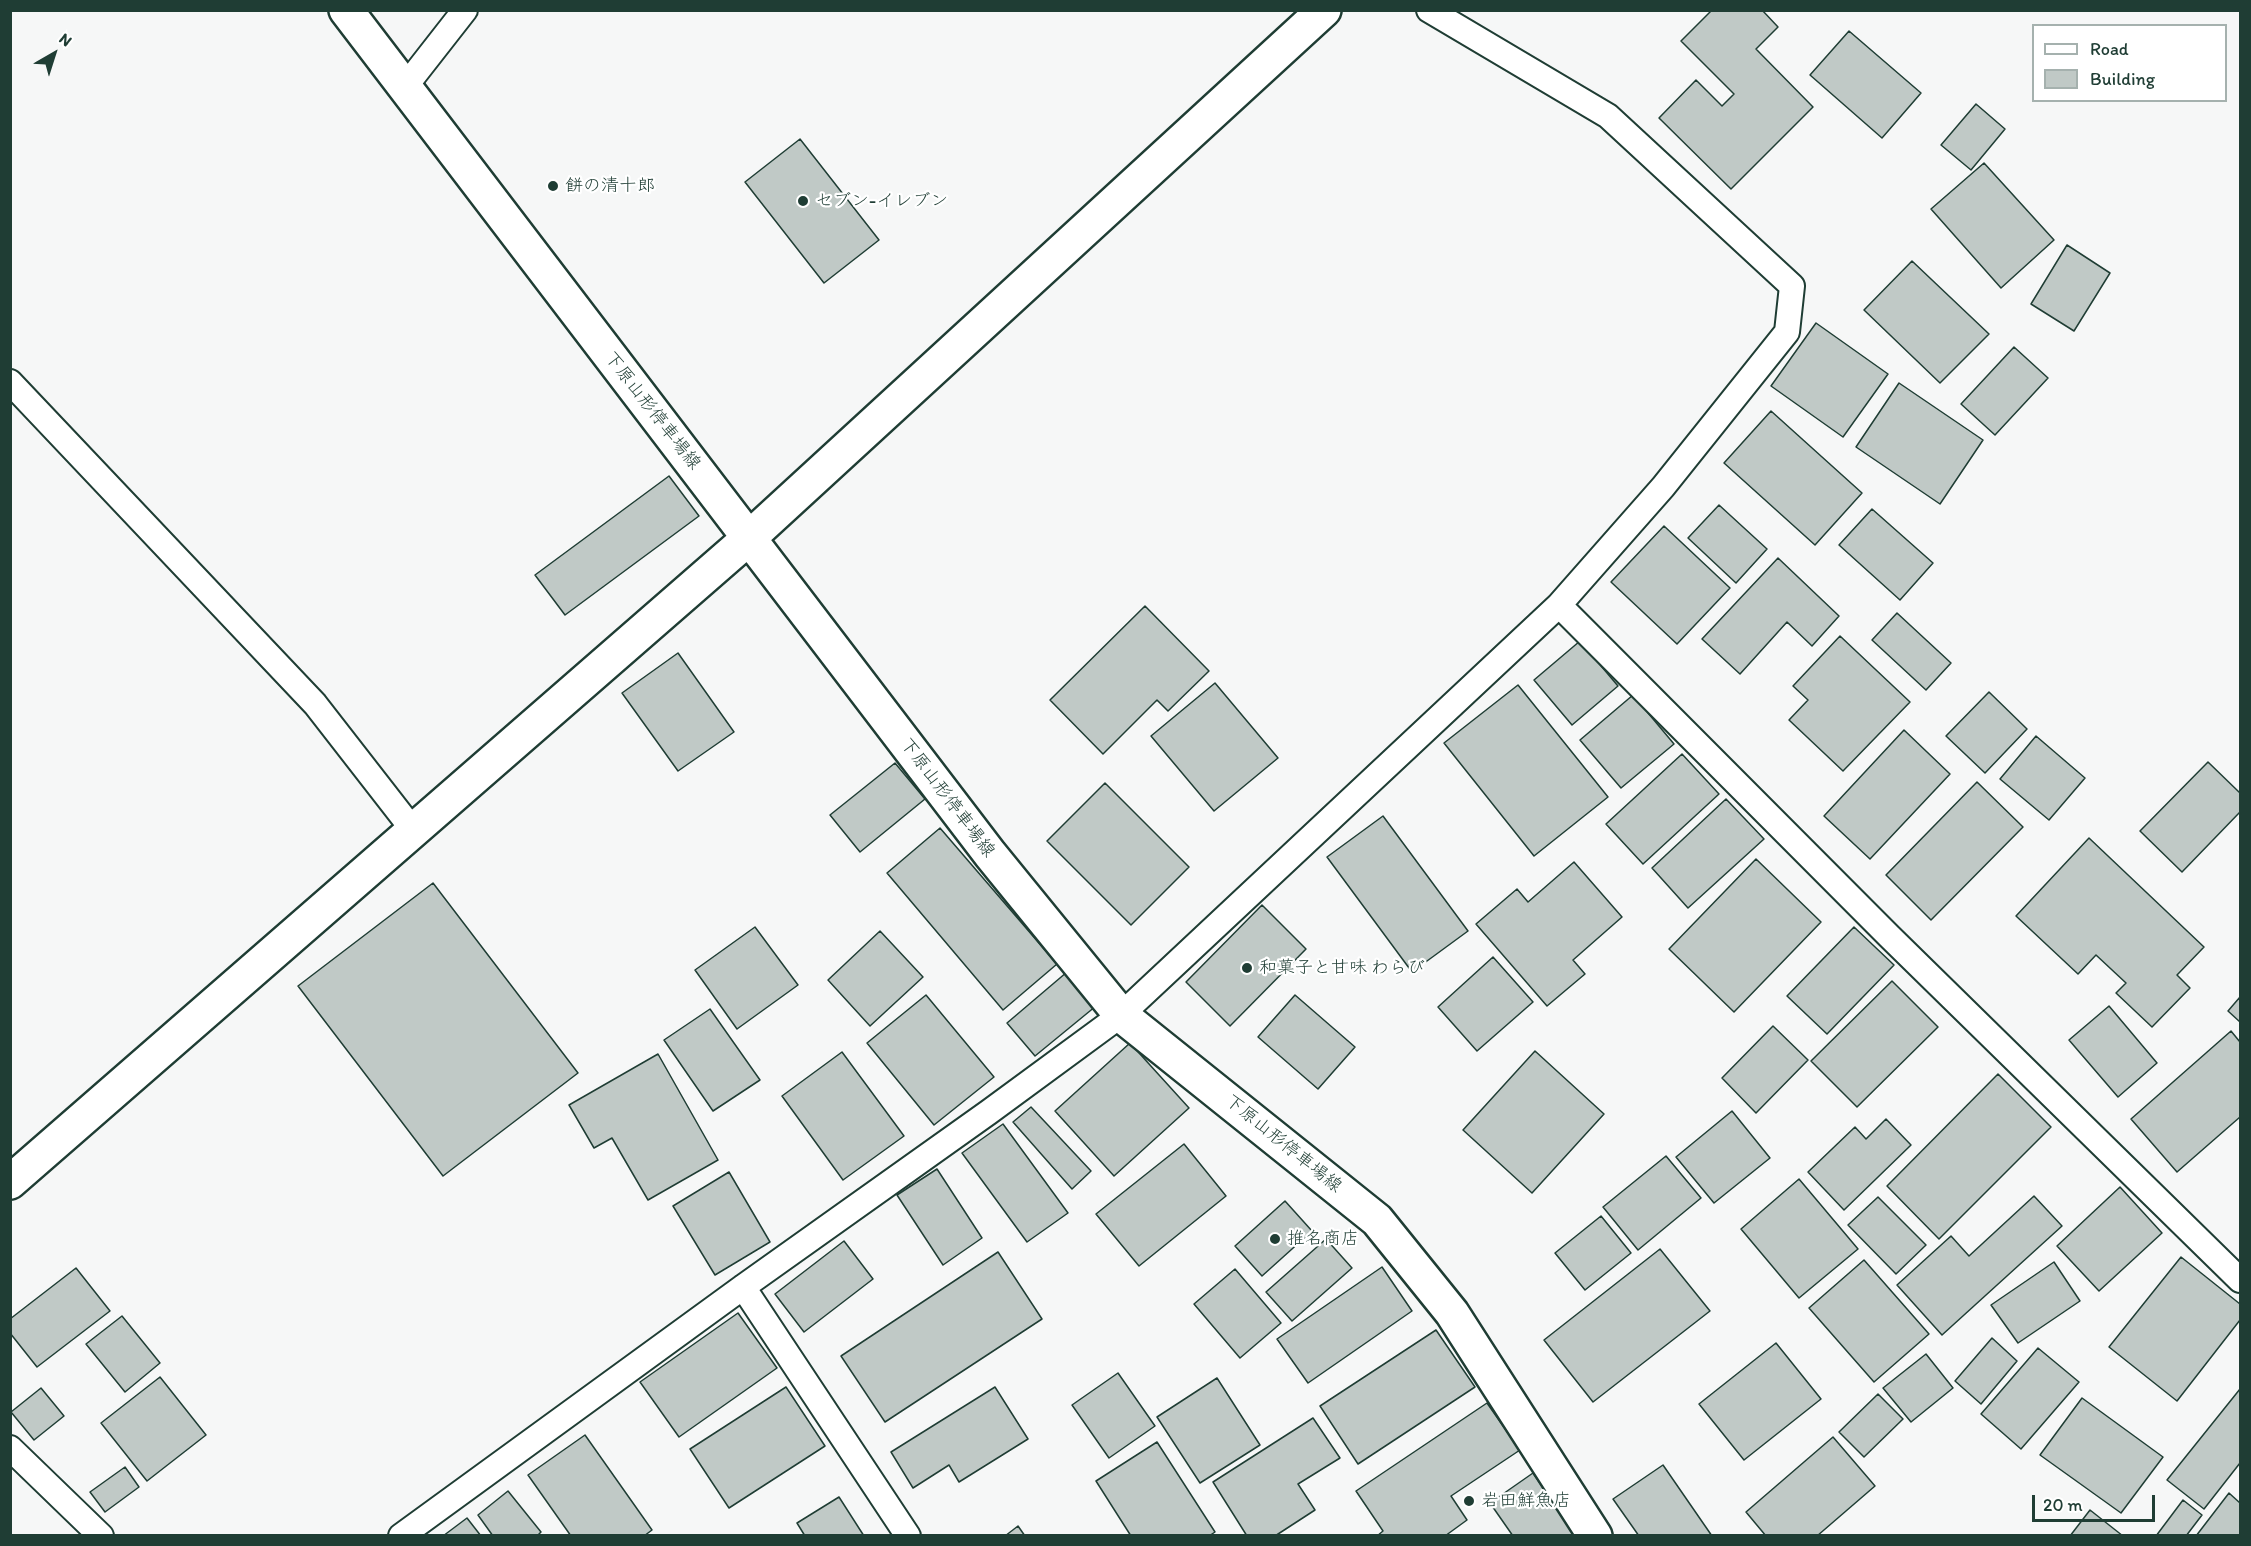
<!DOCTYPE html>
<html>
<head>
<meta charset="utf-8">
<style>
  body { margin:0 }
  #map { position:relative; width:2251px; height:1546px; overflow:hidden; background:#f6f7f7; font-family:Itim,sans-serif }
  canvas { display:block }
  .frame { position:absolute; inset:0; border:12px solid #1f3d34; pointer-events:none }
  .legend { position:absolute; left:2032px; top:24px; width:195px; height:78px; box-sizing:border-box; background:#fff; border:2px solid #a5b1ae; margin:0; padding:8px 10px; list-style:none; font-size:18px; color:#1f3d34 }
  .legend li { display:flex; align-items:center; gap:12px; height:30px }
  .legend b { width:30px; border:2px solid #a5b1ae }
  .north { position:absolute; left:24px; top:24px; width:60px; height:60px; -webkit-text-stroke:4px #fff; paint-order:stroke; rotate:39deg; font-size:16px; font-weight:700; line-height:24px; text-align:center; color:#1f3d34 }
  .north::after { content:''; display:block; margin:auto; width:21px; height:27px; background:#1f3d34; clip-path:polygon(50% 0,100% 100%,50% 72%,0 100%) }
  .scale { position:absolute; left:2032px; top:1495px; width:123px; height:27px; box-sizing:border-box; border:3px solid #1f3d34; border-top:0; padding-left:8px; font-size:18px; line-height:21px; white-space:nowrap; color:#1f3d34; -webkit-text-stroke:4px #fff; paint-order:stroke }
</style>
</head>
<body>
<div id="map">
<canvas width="2251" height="1546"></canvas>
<div class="frame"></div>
<ul class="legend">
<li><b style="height:8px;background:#fff"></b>Road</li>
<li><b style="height:16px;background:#c0c9c6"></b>Building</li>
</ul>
<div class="north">N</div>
<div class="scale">20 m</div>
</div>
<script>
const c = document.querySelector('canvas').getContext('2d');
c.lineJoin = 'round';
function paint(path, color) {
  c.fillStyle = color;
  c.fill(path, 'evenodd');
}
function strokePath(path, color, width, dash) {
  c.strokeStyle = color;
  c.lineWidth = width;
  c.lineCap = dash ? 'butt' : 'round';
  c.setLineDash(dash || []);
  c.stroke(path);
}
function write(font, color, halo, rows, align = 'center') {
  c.font = font + ' Itim,"Klee One",sans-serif';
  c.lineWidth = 4.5;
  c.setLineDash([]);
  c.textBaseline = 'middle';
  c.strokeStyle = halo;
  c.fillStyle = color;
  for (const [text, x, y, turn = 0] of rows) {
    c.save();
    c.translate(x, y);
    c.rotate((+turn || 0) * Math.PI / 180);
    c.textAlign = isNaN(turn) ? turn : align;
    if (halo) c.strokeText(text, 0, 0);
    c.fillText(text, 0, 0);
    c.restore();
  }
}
const building = new Path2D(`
  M 1712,10 L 1762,10 L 1778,27 L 1756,49 L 1813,107 L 1731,189 L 1659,118 L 1696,80 L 1722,106 L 1734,94 L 1681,41 Z
  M 1849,31 L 1921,93 L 1882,138 L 1810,75 Z
  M 1976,104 L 2005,129 L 1971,170 L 1941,145 Z
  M 800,139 L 879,240 L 824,283 L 745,182 Z
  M 1984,163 L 2054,240 L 2001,288 L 1931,209 Z
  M 2067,245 L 2110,273 L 2074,331 L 2031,304 Z
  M 1912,261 L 1989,334 L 1940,383 L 1864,310 Z
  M 1816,323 L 1888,374 L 1843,437 L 1771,386 Z
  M 2014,347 L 2048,378 L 1995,435 L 1961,404 Z
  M 1899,383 L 1983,440 L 1940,504 L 1856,447 Z
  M 1771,411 L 1862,493 L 1815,545 L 1724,463 Z
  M 669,476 L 699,516 L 565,615 L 535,575 Z
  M 1719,505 L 1767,549 L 1736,583 L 1688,538 Z
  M 1872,509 L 1933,563 L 1900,600 L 1839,545 Z
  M 1664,526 L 1730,588 L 1677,644 L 1611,582 Z
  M 1778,558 L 1839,616 L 1812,646 L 1787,622 L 1740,674 L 1702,639 Z
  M 1145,606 L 1209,671 L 1168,711 L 1157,700 L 1103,754 L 1050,700 Z
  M 1897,613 L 1951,663 L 1926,690 L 1872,640 Z
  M 1840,636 L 1910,702 L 1843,771 L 1789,720 L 1808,700 L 1793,686 Z
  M 1580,641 L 1618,686 L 1572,725 L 1534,680 Z
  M 678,653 L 734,732 L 678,771 L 622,693 Z
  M 1215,683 L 1278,758 L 1214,811 L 1151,736 Z
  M 1518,685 L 1608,797 L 1534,856 L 1444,743 Z
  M 1989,692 L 2027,729 L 1985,773 L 1946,736 Z
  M 1633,695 L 1674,744 L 1621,788 L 1580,740 Z
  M 1904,730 L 1950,774 L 1870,859 L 1824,816 Z
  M 2036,736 L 2085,778 L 2049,820 L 2000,779 Z
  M 1682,754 L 1719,794 L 1643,864 L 1606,824 Z
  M 2208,762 L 2240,793 L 2240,812 L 2182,872 L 2140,831 Z
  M 895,763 L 925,799 L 860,852 L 830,815 Z
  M 1977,782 L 2023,827 L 1931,920 L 1886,875 Z
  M 1105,783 L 1189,867 L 1131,925 L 1047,841 Z
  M 1726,799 L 1764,839 L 1688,908 L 1652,868 Z
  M 1383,816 L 1468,931 L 1412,972 L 1327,857 Z
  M 940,828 L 1057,964 L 1003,1010 L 887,873 Z
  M 2089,838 L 2204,947 L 2177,975 L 2190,988 L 2152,1027 L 2116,993 L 2126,983 L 2096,955 L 2078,974 L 2016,916 Z
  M 1756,859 L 1821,922 L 1734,1012 L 1669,949 Z
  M 1574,862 L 1622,917 L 1573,960 L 1585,974 L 1547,1006 L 1476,924 L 1517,889 L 1528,902 Z
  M 433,883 L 578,1073 L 443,1176 L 298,986 Z
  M 1262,905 L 1306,949 L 1230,1026 L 1186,982 Z
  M 755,927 L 798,985 L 737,1029 L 695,970 Z
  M 1854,927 L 1894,965 L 1827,1034 L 1787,996 Z
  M 880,931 L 923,977 L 870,1026 L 828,980 Z
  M 1493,957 L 1533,1002 L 1477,1051 L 1438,1007 Z
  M 1067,972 L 1096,1006 L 1035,1056 L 1007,1023 Z
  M 1892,981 L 1938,1027 L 1857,1107 L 1811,1061 Z
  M 926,995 L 994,1077 L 934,1125 L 867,1043 Z
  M 1295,995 L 1355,1047 L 1318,1089 L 1258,1037 Z
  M 2240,997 L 2240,1022 L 2228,1011 Z
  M 2109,1006 L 2157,1063 L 2118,1097 L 2069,1040 Z
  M 710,1009 L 760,1080 L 713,1111 L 664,1040 Z
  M 1773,1026 L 1808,1060 L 1756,1113 L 1722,1078 Z
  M 2231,1031 L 2240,1042 L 2240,1117 L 2177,1172 L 2131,1119 Z
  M 1130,1043 L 1189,1108 L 1114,1176 L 1055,1111 Z
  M 1535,1051 L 1604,1114 L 1532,1193 L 1463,1130 Z
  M 842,1052 L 904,1136 L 843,1180 L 782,1096 Z
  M 658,1054 L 718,1160 L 648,1200 L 612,1138 L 594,1148 L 569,1105 Z
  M 1998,1074 L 2051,1127 L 1939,1239 L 1887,1186 Z
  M 1031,1107 L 1091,1171 L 1072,1189 L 1013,1122 Z
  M 1732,1111 L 1770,1158 L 1714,1203 L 1676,1157 Z
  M 1886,1119 L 1911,1145 L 1844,1210 L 1808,1172 L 1855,1127 L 1866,1139 Z
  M 1003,1124 L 1068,1213 L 1027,1242 L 962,1153 Z
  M 1184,1144 L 1226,1196 L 1139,1266 L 1096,1214 Z
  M 1666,1156 L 1701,1198 L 1638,1250 L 1603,1207 Z
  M 937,1169 L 982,1238 L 943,1265 L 897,1195 Z
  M 729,1172 L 770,1242 L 715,1275 L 673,1206 Z
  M 1799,1179 L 1858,1249 L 1799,1298 L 1741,1229 Z
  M 2120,1187 L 2162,1233 L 2099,1291 L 2057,1246 Z
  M 2034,1196 L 2062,1226 L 1942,1335 L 1897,1285 L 1951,1236 L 1969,1256 Z
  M 1878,1197 L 1926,1245 L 1896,1274 L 1848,1225 Z
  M 1285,1201 L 1312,1231 L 1262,1276 L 1235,1246 Z
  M 1601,1216 L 1631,1253 L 1585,1290 L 1555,1253 Z
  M 1326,1239 L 1352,1268 L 1292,1321 L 1266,1292 Z
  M 844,1241 L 873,1279 L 804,1332 L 775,1294 Z
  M 1660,1249 L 1710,1311 L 1593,1402 L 1544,1340 Z
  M 998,1252 L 1042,1319 L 885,1422 L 841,1356 Z
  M 2181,1257 L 2240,1304 L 2240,1320 L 2177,1401 L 2109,1347 Z
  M 1864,1260 L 1929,1334 L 1874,1382 L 1809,1308 Z
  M 2054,1262 L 2080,1301 L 2018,1343 L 1991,1305 Z
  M 1382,1267 L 1412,1311 L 1308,1383 L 1277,1339 Z
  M 76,1268 L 110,1311 L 37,1367 L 10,1333 L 10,1319 Z
  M 1235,1269 L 1281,1323 L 1240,1358 L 1194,1304 Z
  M 738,1313 L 777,1368 L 679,1437 L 640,1382 Z
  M 122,1316 L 160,1363 L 125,1392 L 86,1344 Z
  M 1436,1330 L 1475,1387 L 1358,1464 L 1320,1406 Z
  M 1992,1338 L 2017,1361 L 1981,1404 L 1955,1381 Z
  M 1776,1343 L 1821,1399 L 1744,1460 L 1699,1404 Z
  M 2038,1348 L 2079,1382 L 2021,1449 L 1981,1414 Z
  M 1926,1354 L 1953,1388 L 1911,1422 L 1883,1388 Z
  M 1118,1373 L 1155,1426 L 1109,1458 L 1072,1405 Z
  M 160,1377 L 206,1435 L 147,1481 L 101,1423 Z
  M 1217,1378 L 1260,1445 L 1200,1483 L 1157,1417 Z
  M 786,1387 L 825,1446 L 729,1508 L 690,1449 Z
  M 995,1387 L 1028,1439 L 959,1482 L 949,1465 L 913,1488 L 891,1452 Z
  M 41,1388 L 64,1416 L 34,1440 L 11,1412 Z
  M 2240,1389 L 2240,1463 L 2204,1509 L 2167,1480 Z
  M 1878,1394 L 1903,1419 L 1864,1457 L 1839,1432 Z
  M 2082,1398 L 2163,1457 L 2121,1513 L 2040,1455 Z
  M 1487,1403 L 1520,1450 L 1451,1496 L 1467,1520 L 1445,1536 L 1377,1536 L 1383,1531 L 1356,1491 Z
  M 1313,1418 L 1340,1458 L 1298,1484 L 1315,1510 L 1275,1536 L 1247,1536 L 1213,1482 Z
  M 585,1435 L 652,1530 L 644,1536 L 571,1536 L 528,1475 Z
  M 1833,1437 L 1875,1486 L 1817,1536 L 1766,1536 L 1746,1512 Z
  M 1157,1442 L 1215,1532 L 1209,1536 L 1131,1536 L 1096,1481 Z
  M 1663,1465 L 1712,1536 L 1639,1536 L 1613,1499 Z
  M 125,1467 L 139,1487 L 105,1512 L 90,1492 Z
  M 1533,1473 L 1576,1536 L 1513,1536 L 1490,1503 Z
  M 508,1491 L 541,1532 L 537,1536 L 493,1536 L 478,1515 Z
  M 2229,1493 L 2240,1503 L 2240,1536 L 2196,1536 Z
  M 839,1497 L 864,1536 L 805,1536 L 797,1523 Z
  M 2183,1500 L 2202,1515 L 2186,1536 L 2156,1536 Z
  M 2090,1510 L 2123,1536 L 2070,1536 Z
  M 467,1518 L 481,1536 L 443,1536 Z
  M 1018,1526 L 1025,1536 L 1005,1536 Z`);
const lane = new Path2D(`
  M 404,88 L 465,10
  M 10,382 L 315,704 L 413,830
  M 1559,605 L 1889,936 L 2240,1280
  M 743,1287 L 908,1536
  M 10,1448 L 101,1536
  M 401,1536 L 743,1287 L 989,1112 L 1121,1015 L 1559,605 L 1663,487 L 1787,332 L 1792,286 L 1608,116 L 1429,10`);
const secondary = new Path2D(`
  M 346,10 L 990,854 L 1121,1015 L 1377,1220 L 1452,1313 L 1595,1536
  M 10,1182 L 749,538 L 1324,10`);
const markers = [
  [553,186,6,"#1f3d34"],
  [803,201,6,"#1f3d34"],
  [1247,968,6,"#1f3d34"],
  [1275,1239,6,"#1f3d34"],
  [1469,1501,6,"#1f3d34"]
];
const poiNames = [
  ["餅の清十郎",565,186],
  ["セブン-イレブン",815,201],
  ["和菓子と甘味 わらび",1259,968],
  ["推名商店",1287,1239],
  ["岩田鮮魚店",1481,1501]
];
const streetNames = [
  ["下原山形停車場線",652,411,52],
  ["下原山形停車場線",947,798,53],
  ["下原山形停車場線",1283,1144,39]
];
paint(building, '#c0c9c6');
strokePath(building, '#1f3d34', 1.5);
strokePath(lane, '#1f3d34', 28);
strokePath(secondary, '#1f3d34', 38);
strokePath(lane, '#fff', 24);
strokePath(secondary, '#fff', 33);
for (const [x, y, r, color] of markers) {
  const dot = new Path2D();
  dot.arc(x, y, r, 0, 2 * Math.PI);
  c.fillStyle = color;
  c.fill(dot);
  strokePath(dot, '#fff', 2);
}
write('18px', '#1f3d34', '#fff', poiNames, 'left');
write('18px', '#1f3d34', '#fff', streetNames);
</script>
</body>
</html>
